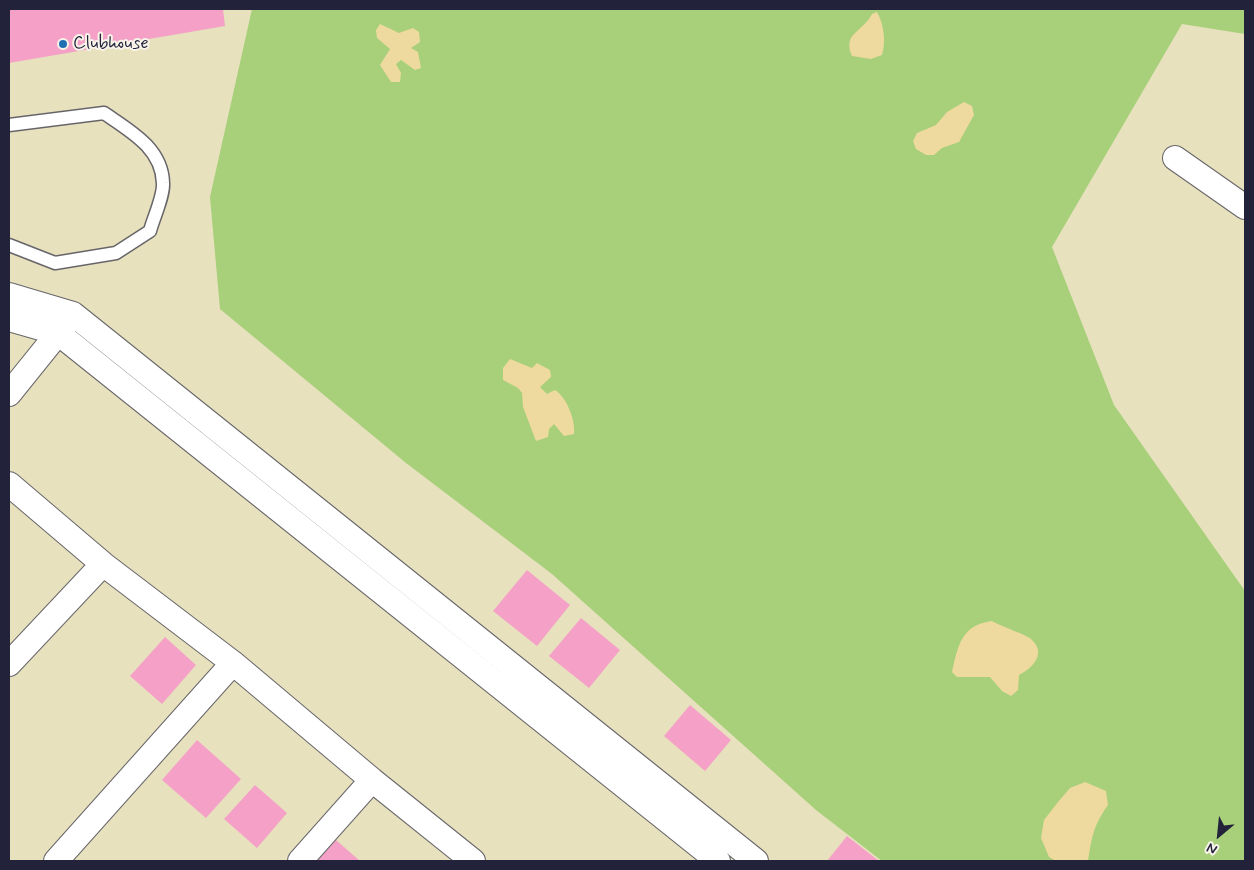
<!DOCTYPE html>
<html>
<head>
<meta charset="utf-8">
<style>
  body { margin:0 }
  #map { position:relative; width:1254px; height:870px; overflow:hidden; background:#e7e1be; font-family:Mynerve,sans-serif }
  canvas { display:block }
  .frame { position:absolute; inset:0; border:10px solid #22223b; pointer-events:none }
  .north { position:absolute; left:1194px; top:810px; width:50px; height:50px; -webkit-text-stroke:4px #f7f3e8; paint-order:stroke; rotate:208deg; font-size:14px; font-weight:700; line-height:20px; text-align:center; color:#22223b }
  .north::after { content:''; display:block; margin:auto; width:18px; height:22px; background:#22223b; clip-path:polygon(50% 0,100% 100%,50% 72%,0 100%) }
</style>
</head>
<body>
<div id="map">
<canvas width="1254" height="870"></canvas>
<div class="frame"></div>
<div class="north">N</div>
</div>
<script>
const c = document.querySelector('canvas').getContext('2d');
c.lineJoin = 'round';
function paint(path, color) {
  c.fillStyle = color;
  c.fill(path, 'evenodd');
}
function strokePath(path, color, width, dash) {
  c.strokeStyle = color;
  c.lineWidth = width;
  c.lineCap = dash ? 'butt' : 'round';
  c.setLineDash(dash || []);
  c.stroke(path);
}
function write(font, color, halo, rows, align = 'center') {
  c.font = font + ' Mynerve,sans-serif';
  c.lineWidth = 4;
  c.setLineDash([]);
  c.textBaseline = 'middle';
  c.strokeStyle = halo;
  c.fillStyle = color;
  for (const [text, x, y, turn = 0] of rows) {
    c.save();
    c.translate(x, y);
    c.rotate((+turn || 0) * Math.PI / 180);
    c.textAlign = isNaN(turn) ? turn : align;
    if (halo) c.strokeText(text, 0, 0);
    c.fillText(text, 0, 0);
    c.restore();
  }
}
const green = new Path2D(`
  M 252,9 L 1245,9 L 1245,34 L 1182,24 L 1052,247 L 1114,405 L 1245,591 L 1245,861 L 882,861 L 816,810 L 552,574 L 406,463 L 220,309 L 210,197 Z`);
const sand = new Path2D(`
  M 877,12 C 884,24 886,42 882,55 L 871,59 L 852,56 C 842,33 863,32 872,14 Z
  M 380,24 L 399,33 L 413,28 L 419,32 L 420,42 L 411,48 L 418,52 L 421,68 L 415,70 L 401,60 L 396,64 L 401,73 L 400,82 L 391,82 L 380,65 L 390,49 L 377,38 L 376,30 Z
  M 964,102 L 972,106 L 974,115 L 959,142 L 942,148 L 934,155 L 926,155 L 916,149 L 913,141 L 917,133 L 936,125 L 947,112 Z
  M 510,359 L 532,368 L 537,363 L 550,370 L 551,377 L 540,387 L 547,394 L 555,390 C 567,397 576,422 574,434 L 564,436 L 554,424 L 549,429 L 548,437 L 536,441 L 523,407 L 522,393 L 518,388 L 503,380 L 503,368 Z
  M 992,621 C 1000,626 1027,635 1031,639 C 1047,653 1033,668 1019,675 L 1018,690 L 1011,696 L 1002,691 L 990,677 L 957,677 L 952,672 C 958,646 961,625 992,621 Z
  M 1085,782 L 1106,791 L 1108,805 C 1093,826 1092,837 1088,861 L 1056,861 L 1049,857 L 1041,838 L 1044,820 L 1058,802 L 1070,788 Z`);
const building = new Path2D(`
  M 9,9 L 223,9 L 225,26 L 9,63 Z
  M 527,570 L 570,605 L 537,646 L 493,611 Z
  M 581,618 L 620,650 L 589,688 L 549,656 Z
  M 165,637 L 196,665 L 162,704 L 130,676 Z
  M 690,705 L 731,740 L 705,771 L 664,736 Z
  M 197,740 L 241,779 L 206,818 L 162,780 Z
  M 255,785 L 287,813 L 257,848 L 224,819 Z
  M 847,836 L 879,861 L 827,861 Z
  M 336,840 L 360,861 L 317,861 Z`);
const service = new Path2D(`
  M 9,125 L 104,113 C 130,131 162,148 163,183 C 164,196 153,219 150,231 L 116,253 L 55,263 L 9,245`);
const minor = new Path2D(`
  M 1175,158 L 1245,207
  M 9,295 L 73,314 L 756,861
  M 9,319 L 58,333 L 718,861
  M 9,394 L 67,322
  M 9,484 L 103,564 L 233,663 L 372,780 L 473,861
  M 9,664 L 103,564
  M 56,861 L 233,663
  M 300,861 L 372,780`);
const markers = [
  [63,44,5,"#1f6fb2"]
];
const poiNames = [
  ["Clubhouse",73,44]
];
paint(green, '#a8cf7a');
paint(sand, '#eeda9e');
paint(building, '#f5a1c7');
strokePath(service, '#676569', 15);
strokePath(minor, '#676569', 26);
strokePath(service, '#fff', 12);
strokePath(minor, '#fff', 24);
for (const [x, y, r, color] of markers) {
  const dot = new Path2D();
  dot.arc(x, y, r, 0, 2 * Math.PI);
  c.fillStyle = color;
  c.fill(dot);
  strokePath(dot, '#f7f3e8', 2);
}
write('18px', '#22223b', '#f7f3e8', poiNames, 'left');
</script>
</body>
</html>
